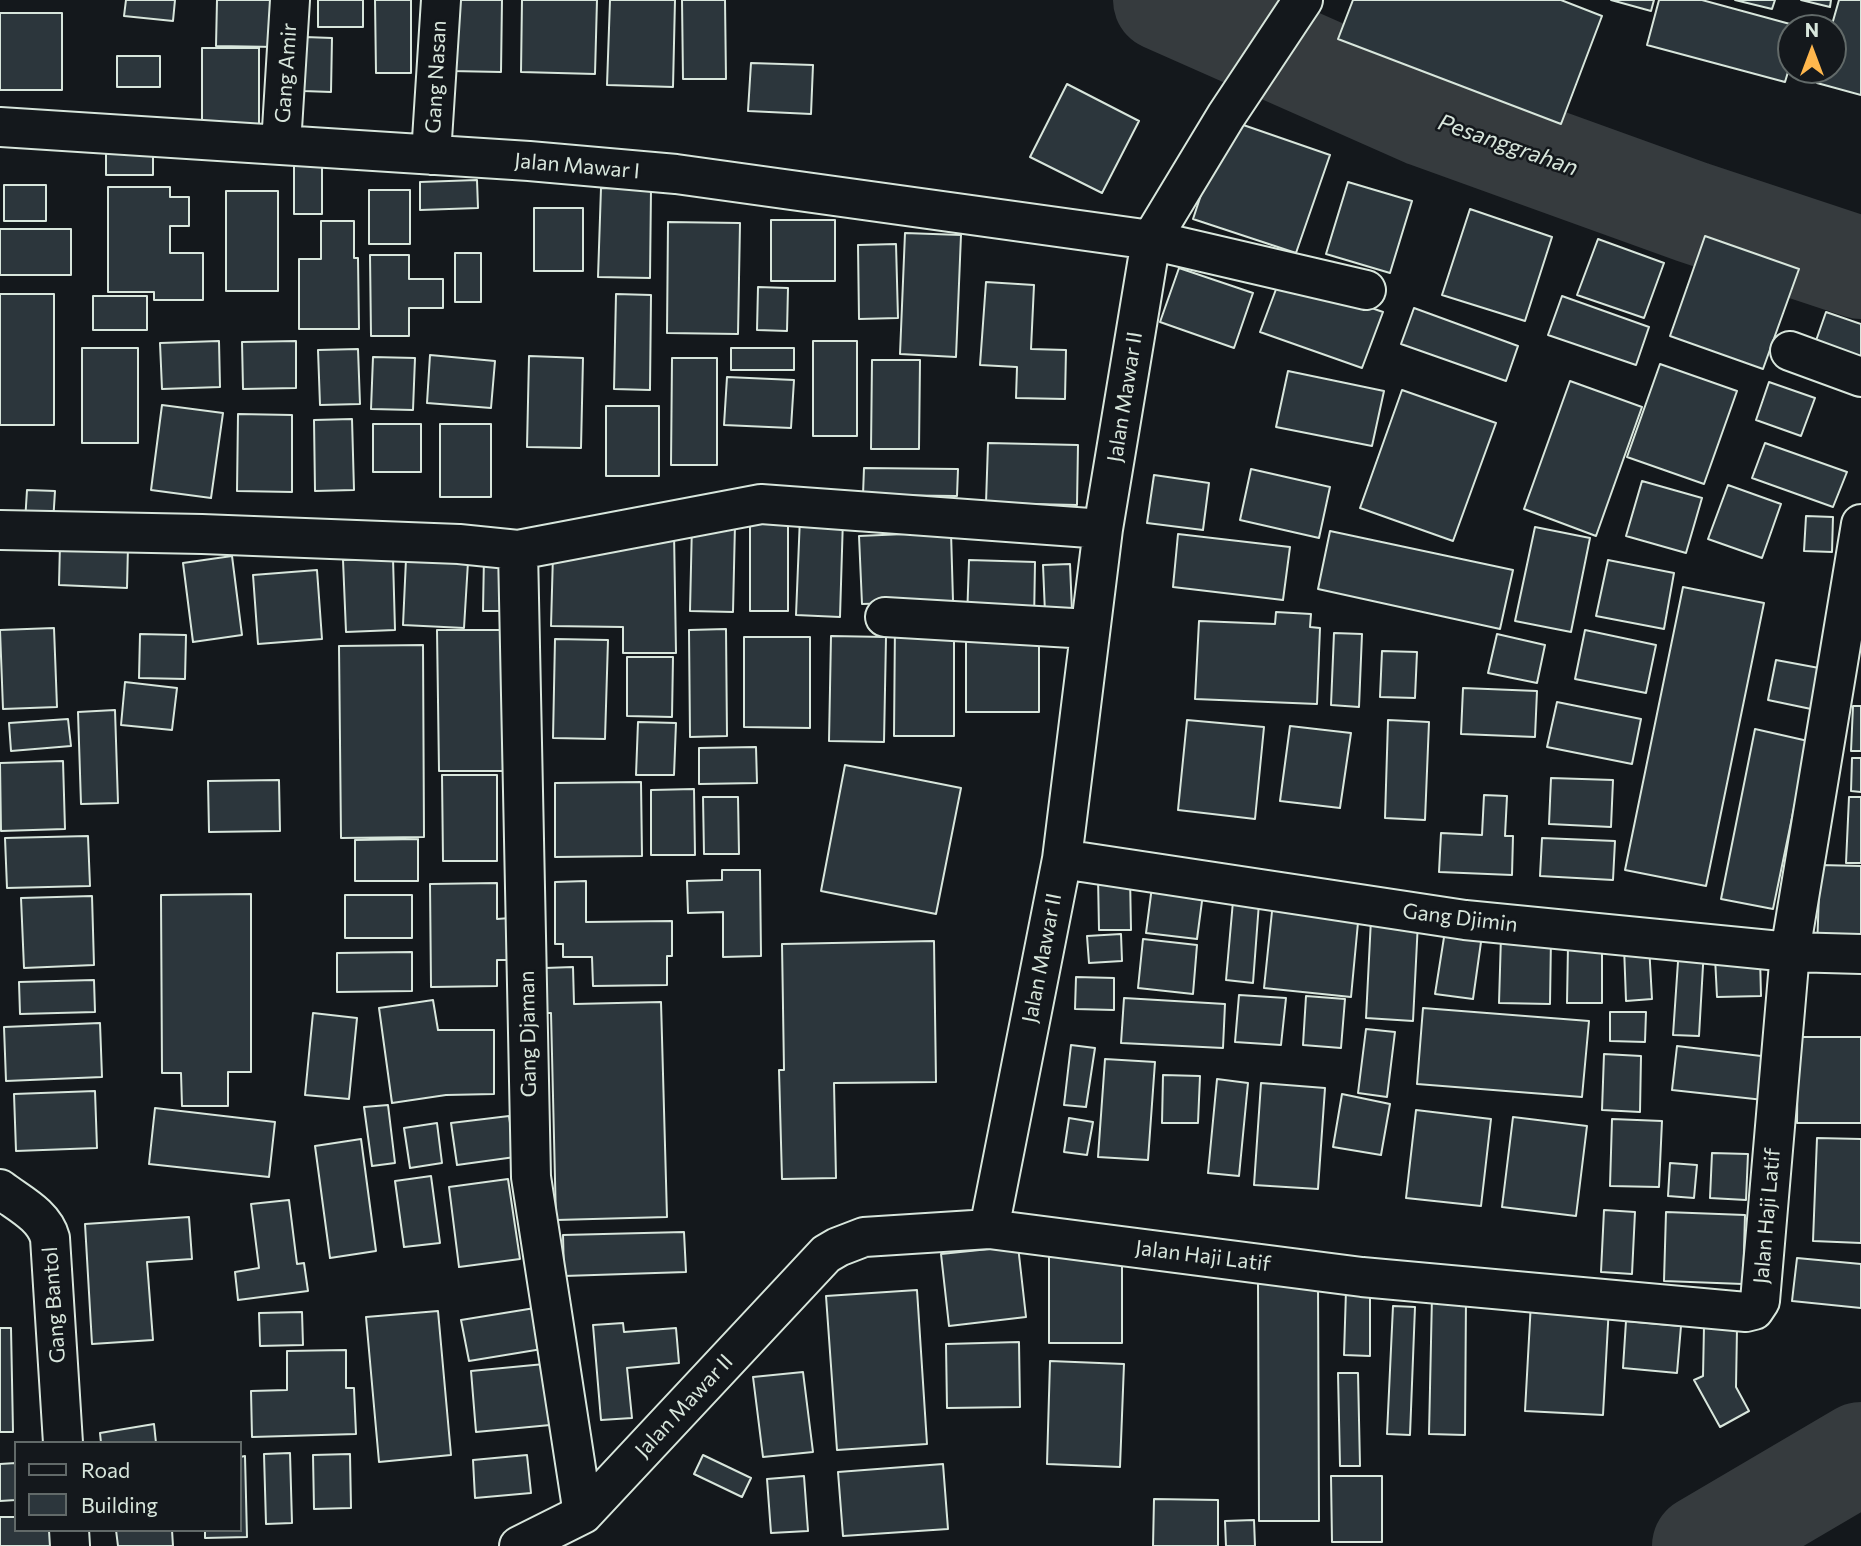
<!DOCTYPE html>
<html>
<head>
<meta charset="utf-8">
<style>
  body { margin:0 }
  #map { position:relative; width:1861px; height:1546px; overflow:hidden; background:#14181c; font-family:Commissioner,sans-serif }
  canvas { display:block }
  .legend { position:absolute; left:14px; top:1441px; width:228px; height:91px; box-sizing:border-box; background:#14181c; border:2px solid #626a69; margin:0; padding:9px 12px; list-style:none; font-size:21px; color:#d8e6dc }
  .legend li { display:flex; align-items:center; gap:14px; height:35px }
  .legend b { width:35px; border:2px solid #626a69 }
  .north { position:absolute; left:1777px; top:14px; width:70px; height:70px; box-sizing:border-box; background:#14181c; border:2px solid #626a69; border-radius:50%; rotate:0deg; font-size:19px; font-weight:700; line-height:28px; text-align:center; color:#d8e6dc }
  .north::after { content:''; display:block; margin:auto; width:24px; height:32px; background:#ffb74d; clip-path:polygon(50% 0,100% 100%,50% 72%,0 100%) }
</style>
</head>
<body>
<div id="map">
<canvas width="1861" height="1546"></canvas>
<ul class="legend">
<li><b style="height:9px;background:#14181c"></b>Road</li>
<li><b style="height:19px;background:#2c363c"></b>Building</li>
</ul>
<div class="north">N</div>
</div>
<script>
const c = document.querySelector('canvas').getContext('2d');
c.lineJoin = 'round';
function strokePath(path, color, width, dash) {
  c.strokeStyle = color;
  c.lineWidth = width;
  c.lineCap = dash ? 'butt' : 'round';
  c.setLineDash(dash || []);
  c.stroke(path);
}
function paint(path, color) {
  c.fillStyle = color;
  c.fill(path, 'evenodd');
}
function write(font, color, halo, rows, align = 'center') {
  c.font = font + ' Commissioner,sans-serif';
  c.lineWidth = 5;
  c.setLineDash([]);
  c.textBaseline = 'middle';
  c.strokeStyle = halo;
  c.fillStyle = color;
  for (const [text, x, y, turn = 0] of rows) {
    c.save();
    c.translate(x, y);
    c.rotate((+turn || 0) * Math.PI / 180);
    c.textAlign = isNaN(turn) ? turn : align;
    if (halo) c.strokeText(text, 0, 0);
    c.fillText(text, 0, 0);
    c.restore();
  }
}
const river = new Path2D(`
  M 1164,0 L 1426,116 L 1692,212 L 1861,268
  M 1703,1546 L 1861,1453`);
const building = new Path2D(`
  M 126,0 L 175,0 L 173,21 L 124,16 Z
  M 217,0 L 277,0 L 276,47 L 216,46 Z
  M 318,0 L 363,0 L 363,27 L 318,27 Z
  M 375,0 L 411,0 L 411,73 L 376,73 Z
  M 451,0 L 502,0 L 501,72 L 451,71 Z
  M 522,0 L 597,0 L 595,74 L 521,72 Z
  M 610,0 L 675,0 L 673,87 L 607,85 Z
  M 682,0 L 725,0 L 726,79 L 683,79 Z
  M 1353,0 L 1561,0 L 1602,16 L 1561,124 L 1338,39 Z
  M 1611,0 L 1654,0 L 1651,11 Z
  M 1659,0 L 1702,0 L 1801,27 L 1791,28 L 1791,62 L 1785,82 L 1647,45 Z
  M 1735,0 L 1775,0 L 1772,9 Z
  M 1801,0 L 1831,0 L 1830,7 Z
  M 1839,0 L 1861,0 L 1861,95 L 1817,83 L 1821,70 L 1833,70 L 1831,28 Z
  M 0,13 L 62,13 L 62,90 L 0,90 Z
  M 305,37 L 332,38 L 331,92 L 303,91 Z
  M 202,48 L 259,48 L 259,127 L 202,127 Z
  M 117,56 L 160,56 L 160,87 L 117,87 Z
  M 751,63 L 813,65 L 811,114 L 748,111 Z
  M 1067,84 L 1139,121 L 1102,193 L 1030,157 Z
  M 1226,119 L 1330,155 L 1296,253 L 1193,219 Z
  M 106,151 L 153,151 L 153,175 L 106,175 Z
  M 294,163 L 322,163 L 322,214 L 294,214 Z
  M 477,180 L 478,208 L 420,210 L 420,182 Z
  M 1348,182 L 1412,201 L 1390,273 L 1326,254 Z
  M 4,185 L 46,185 L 46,221 L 4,221 Z
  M 108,187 L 170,187 L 170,197 L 189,197 L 189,226 L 170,226 L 170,253 L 203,253 L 203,300 L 154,300 L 154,292 L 108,292 Z
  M 601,188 L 651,189 L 650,278 L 598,277 Z
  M 369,190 L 410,190 L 410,244 L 369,244 Z
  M 226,191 L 278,191 L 278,291 L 226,291 Z
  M 534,208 L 583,208 L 583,271 L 534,271 Z
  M 1470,209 L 1552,237 L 1525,321 L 1442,295 Z
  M 771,220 L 835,220 L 835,281 L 771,281 Z
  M 321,221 L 354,221 L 354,258 L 358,258 L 359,329 L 299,329 L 299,259 L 321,259 Z
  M 668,222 L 740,223 L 738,334 L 667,333 Z
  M 0,229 L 71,229 L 71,275 L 0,275 Z
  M 905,233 L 961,235 L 956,357 L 900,354 Z
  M 1705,236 L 1799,269 L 1763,369 L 1670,336 Z
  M 1598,239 L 1664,263 L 1644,318 L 1577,295 Z
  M 896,244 L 898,318 L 859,319 L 858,245 Z
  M 455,253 L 481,253 L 481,302 L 455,302 Z
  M 370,255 L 409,255 L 409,279 L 443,279 L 443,308 L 409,308 L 409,336 L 371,336 Z
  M 1179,268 L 1253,293 L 1234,348 L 1160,322 Z
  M 1281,276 L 1383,312 L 1362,368 L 1260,332 Z
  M 986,282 L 1034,285 L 1031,349 L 1066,350 L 1065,399 L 1016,398 L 1017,367 L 980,365 Z
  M 758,287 L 788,288 L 787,331 L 757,330 Z
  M 0,294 L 54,294 L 54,425 L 0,425 Z
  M 616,294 L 651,295 L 650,390 L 614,389 Z
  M 93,296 L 147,296 L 147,330 L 93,330 Z
  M 1562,296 L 1649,327 L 1636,365 L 1548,335 Z
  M 1414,308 L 1518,346 L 1506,381 L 1401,344 Z
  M 1826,312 L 1861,324 L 1861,373 L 1811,355 Z
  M 219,341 L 220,387 L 162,389 L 160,343 Z
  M 296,341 L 296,388 L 243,389 L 242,342 Z
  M 813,341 L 857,341 L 857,436 L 813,436 Z
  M 82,348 L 138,348 L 138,443 L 82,443 Z
  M 731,348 L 794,348 L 794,370 L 731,370 Z
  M 358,349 L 360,404 L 320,405 L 318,350 Z
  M 430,355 L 495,361 L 491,408 L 427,403 Z
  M 529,356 L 583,358 L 581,448 L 527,447 Z
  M 373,357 L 415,358 L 413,410 L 371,409 Z
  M 672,358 L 717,358 L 717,465 L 671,465 Z
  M 872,360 L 920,360 L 919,449 L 871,449 Z
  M 1660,364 L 1737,391 L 1704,484 L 1627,457 Z
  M 1288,371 L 1384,391 L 1372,446 L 1276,427 Z
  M 727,377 L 794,380 L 791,428 L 724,425 Z
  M 1570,381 L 1642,407 L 1596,536 L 1524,509 Z
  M 1769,382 L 1815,398 L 1801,436 L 1756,420 Z
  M 1402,390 L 1496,423 L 1453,541 L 1360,508 Z
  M 162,405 L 223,413 L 211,498 L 151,490 Z
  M 606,406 L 659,406 L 659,476 L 606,476 Z
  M 238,414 L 292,415 L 292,492 L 237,491 Z
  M 352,419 L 354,490 L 315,491 L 314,420 Z
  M 373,424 L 421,424 L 421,472 L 373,472 Z
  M 440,424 L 491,424 L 491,497 L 440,497 Z
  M 988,443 L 1078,445 L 1077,505 L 986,503 Z
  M 1765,443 L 1847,472 L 1833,507 L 1752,478 Z
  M 864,468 L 958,469 L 957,496 L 863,495 Z
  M 1251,469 L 1330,487 L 1319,538 L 1240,520 Z
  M 1154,475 L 1209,483 L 1203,530 L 1147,523 Z
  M 1642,481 L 1702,498 L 1686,553 L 1626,536 Z
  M 1728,485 L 1781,504 L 1762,558 L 1708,539 Z
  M 27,490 L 55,491 L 53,523 L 25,522 Z
  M 1806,516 L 1833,517 L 1832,552 L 1804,551 Z
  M 750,517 L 788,517 L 788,611 L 750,611 Z
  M 800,517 L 843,518 L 840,617 L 796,615 Z
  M 692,523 L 735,524 L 733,612 L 690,611 Z
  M 1535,527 L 1590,538 L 1571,632 L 1515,621 Z
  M 1330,531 L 1513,570 L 1500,629 L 1318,589 Z
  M 674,532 L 676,653 L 623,653 L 623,627 L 551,626 L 553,554 Z
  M 951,532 L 953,601 L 862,604 L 859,536 Z
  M 1178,534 L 1290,547 L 1283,600 L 1173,587 Z
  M 60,543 L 128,546 L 127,588 L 59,585 Z
  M 232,556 L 242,635 L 193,642 L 183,563 Z
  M 484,556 L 509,556 L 508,611 L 483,611 Z
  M 393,558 L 395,630 L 346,632 L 343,560 Z
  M 406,559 L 468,562 L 464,628 L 403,625 Z
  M 969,560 L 1035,562 L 1034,622 L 967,620 Z
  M 1608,560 L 1674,573 L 1664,629 L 1596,616 Z
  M 1070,564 L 1072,611 L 1045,613 L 1043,565 Z
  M 317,570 L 322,639 L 258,644 L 253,575 Z
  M 1683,587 L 1764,603 L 1706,886 L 1625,870 Z
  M 1276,612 L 1311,614 L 1310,627 L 1320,628 L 1317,704 L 1195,699 L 1199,621 L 1275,624 Z
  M 895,622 L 954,623 L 954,736 L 894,736 Z
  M 54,628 L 57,707 L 3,709 L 0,630 Z
  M 726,629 L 727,736 L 690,737 L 689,630 Z
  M 437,630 L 502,630 L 503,771 L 439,771 Z
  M 966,630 L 1039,630 L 1039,712 L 966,712 Z
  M 1585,630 L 1656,645 L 1646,693 L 1575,679 Z
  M 1334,633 L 1362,634 L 1359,707 L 1331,705 Z
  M 140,634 L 186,635 L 185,679 L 139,678 Z
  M 1497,634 L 1545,645 L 1537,683 L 1488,673 Z
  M 831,636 L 886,637 L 884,742 L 829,741 Z
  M 744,637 L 810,637 L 810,728 L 744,727 Z
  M 555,639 L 608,640 L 605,739 L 553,738 Z
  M 423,645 L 424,837 L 341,838 L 339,646 Z
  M 1382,651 L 1417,652 L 1415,698 L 1380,697 Z
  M 627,657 L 673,657 L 672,717 L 627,716 Z
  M 1776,660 L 1819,668 L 1811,709 L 1768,700 Z
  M 125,682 L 177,688 L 172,730 L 121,725 Z
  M 1463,688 L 1537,691 L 1535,737 L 1461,734 Z
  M 1557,702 L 1641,719 L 1632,764 L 1547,747 Z
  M 1853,706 L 1861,706 L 1861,751 L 1851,751 Z
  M 115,710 L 118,803 L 81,804 L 78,712 Z
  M 68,719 L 71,746 L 11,751 L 9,723 Z
  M 1187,720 L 1264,727 L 1255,819 L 1178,810 Z
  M 1388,720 L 1429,722 L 1425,820 L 1385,818 Z
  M 638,722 L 676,723 L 674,775 L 636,775 Z
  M 1290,726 L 1351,733 L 1340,808 L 1280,801 Z
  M 1755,729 L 1808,741 L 1773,909 L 1721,899 Z
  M 756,747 L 757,783 L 699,784 L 699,748 Z
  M 1852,758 L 1861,758 L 1861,792 L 1851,791 Z
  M 63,761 L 65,829 L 1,831 L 0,763 Z
  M 845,765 L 961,788 L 936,914 L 821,891 Z
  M 442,775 L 497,775 L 497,861 L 443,861 Z
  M 1551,778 L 1613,780 L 1611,827 L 1549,824 Z
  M 279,780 L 280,831 L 209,832 L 208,781 Z
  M 641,782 L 642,856 L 555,857 L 555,783 Z
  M 694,789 L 695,855 L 651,855 L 651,790 Z
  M 1484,795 L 1507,796 L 1505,836 L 1513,836 L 1512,875 L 1439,872 L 1441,833 L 1482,835 Z
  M 703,797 L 738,797 L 739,854 L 704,854 Z
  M 1849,797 L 1861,797 L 1861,863 L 1846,863 Z
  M 88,836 L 90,886 L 7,888 L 5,838 Z
  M 1542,838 L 1615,841 L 1613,880 L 1540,876 Z
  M 418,839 L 418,881 L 355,881 L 355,840 Z
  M 1820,865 L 1861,866 L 1861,950 L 1817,949 Z
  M 722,870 L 760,870 L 761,956 L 723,957 L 723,912 L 688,913 L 687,881 L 722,880 Z
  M 1130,876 L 1131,930 L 1099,930 L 1098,877 Z
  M 1153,879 L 1204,886 L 1197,939 L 1146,933 Z
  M 586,881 L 586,922 L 672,921 L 672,956 L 667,956 L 667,985 L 593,986 L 592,957 L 563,957 L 563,944 L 555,944 L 555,882 Z
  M 497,883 L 497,919 L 510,918 L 510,960 L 497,960 L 497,986 L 431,987 L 430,884 Z
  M 251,894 L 251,1072 L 228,1072 L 228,1106 L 182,1106 L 181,1073 L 162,1073 L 161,895 Z
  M 345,895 L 412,895 L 412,938 L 345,938 Z
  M 92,896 L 94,965 L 24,968 L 21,898 Z
  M 1233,901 L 1259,903 L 1253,983 L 1226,980 Z
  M 1273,902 L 1359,912 L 1351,997 L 1264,988 Z
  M 1371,919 L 1418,922 L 1413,1021 L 1366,1018 Z
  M 1445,931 L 1482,935 L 1473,999 L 1435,994 Z
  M 1121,934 L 1122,961 L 1089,963 L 1087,936 Z
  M 1501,936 L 1551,937 L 1550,1004 L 1499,1003 Z
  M 1143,939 L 1197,945 L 1193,994 L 1138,988 Z
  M 934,941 L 936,1082 L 834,1083 L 836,1178 L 782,1179 L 779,1070 L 784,1070 L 782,944 Z
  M 1568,945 L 1602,946 L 1602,1003 L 1567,1003 Z
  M 1649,945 L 1652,999 L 1626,1001 L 1624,946 Z
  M 1679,947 L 1704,948 L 1699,1036 L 1673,1035 Z
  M 412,952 L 412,991 L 337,992 L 337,953 Z
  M 1760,956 L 1761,996 L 1717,997 L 1715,957 Z
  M 573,967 L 574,1004 L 661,1002 L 667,1217 L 556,1220 L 551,1013 L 546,1013 L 545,968 Z
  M 1076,977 L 1114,978 L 1114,1010 L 1075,1009 Z
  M 94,980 L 95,1012 L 20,1014 L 19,982 Z
  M 1239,995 L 1286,998 L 1281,1045 L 1235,1042 Z
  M 1306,996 L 1345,999 L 1341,1048 L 1303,1045 Z
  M 1124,998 L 1225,1004 L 1223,1048 L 1121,1043 Z
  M 433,1000 L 438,1030 L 494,1030 L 494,1094 L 446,1095 L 392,1103 L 379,1008 Z
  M 1423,1008 L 1589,1021 L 1582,1097 L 1417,1084 Z
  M 1610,1012 L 1646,1012 L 1645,1042 L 1610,1041 Z
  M 313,1013 L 357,1018 L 349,1099 L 305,1095 Z
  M 100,1023 L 102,1077 L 6,1081 L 4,1027 Z
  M 1366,1029 L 1395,1032 L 1387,1097 L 1358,1093 Z
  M 1798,1037 L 1861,1037 L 1861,1123 L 1797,1123 Z
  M 1071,1045 L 1095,1048 L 1086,1107 L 1064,1105 Z
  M 1677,1046 L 1778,1058 L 1773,1101 L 1672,1090 Z
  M 1604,1054 L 1641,1056 L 1640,1112 L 1602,1110 Z
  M 1105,1059 L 1155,1062 L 1148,1160 L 1098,1157 Z
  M 1163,1075 L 1200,1076 L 1198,1123 L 1162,1123 Z
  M 1217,1079 L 1248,1083 L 1239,1176 L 1208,1173 Z
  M 1261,1083 L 1325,1088 L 1318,1189 L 1254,1185 Z
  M 95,1091 L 97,1148 L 16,1151 L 14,1094 Z
  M 1342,1094 L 1390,1104 L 1381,1155 L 1333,1147 Z
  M 388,1105 L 395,1163 L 372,1166 L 364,1107 Z
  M 155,1108 L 275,1122 L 269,1177 L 149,1164 Z
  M 1416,1110 L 1491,1119 L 1481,1206 L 1406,1198 Z
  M 509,1116 L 515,1157 L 457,1165 L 451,1123 Z
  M 1513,1117 L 1587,1126 L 1576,1216 L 1502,1207 Z
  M 1069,1118 L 1093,1122 L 1087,1155 L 1064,1152 Z
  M 1612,1119 L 1662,1121 L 1659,1187 L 1610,1186 Z
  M 437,1123 L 442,1163 L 410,1168 L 404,1128 Z
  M 1817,1138 L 1861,1139 L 1861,1243 L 1813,1241 Z
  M 361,1139 L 376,1251 L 330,1258 L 315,1146 Z
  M 1712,1153 L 1748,1154 L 1746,1200 L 1710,1198 Z
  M 1670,1163 L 1697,1165 L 1694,1198 L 1668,1196 Z
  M 431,1176 L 440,1243 L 404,1247 L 395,1181 Z
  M 508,1179 L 520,1259 L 459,1267 L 449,1187 Z
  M 289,1200 L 297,1264 L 304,1263 L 308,1291 L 238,1300 L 235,1272 L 259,1268 L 251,1204 Z
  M 1604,1210 L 1635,1212 L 1632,1274 L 1601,1272 Z
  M 1666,1212 L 1745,1215 L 1743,1284 L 1664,1281 Z
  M 189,1217 L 192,1259 L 147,1262 L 153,1340 L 92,1344 L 85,1224 Z
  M 684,1232 L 686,1272 L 564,1276 L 563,1235 Z
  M 1018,1246 L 1026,1317 L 949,1326 L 941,1254 Z
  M 1049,1257 L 1122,1257 L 1122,1343 L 1049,1343 Z
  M 1797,1258 L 1861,1264 L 1861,1308 L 1792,1301 Z
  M 1258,1282 L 1318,1282 L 1319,1521 L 1259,1521 Z
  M 917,1290 L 927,1444 L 837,1450 L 826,1296 Z
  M 1346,1290 L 1370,1291 L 1370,1356 L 1344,1355 Z
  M 1432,1296 L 1466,1296 L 1465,1435 L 1429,1434 Z
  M 1531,1302 L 1609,1306 L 1603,1415 L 1525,1411 Z
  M 1393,1306 L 1415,1307 L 1410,1435 L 1387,1434 Z
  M 541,1307 L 548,1348 L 469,1361 L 461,1320 Z
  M 438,1311 L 451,1455 L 379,1462 L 366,1317 Z
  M 302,1312 L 303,1345 L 260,1346 L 259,1313 Z
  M 1626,1321 L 1681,1326 L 1677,1373 L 1623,1368 Z
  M 623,1323 L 624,1332 L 676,1328 L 679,1363 L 627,1368 L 632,1418 L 601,1420 L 593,1325 Z
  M 1704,1326 L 1737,1328 L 1736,1387 L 1749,1411 L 1720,1427 L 1694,1380 L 1703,1376 Z
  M 0,1328 L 11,1328 L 13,1432 L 0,1432 Z
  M 1019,1342 L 1020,1407 L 947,1408 L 946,1344 Z
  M 346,1350 L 346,1388 L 354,1388 L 356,1434 L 252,1437 L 251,1391 L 287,1390 L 287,1351 Z
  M 1050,1361 L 1124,1364 L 1120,1467 L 1047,1464 Z
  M 555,1363 L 561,1424 L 476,1432 L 471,1371 Z
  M 803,1372 L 813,1452 L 763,1457 L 753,1377 Z
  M 1338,1373 L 1358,1373 L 1360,1466 L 1340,1466 Z
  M 154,1424 L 156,1443 L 101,1443 L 100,1433 Z
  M 290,1453 L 292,1523 L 266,1524 L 264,1454 Z
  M 350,1454 L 351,1508 L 314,1509 L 313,1455 Z
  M 527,1455 L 531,1493 L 475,1498 L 473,1460 Z
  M 703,1455 L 751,1478 L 742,1497 L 694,1474 Z
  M 245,1456 L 247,1537 L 205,1538 L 205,1530 L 240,1530 L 240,1457 Z
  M 16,1463 L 16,1500 L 0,1501 L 0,1464 Z
  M 943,1464 L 948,1529 L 843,1536 L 838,1472 Z
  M 804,1476 L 808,1531 L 771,1533 L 767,1479 Z
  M 1331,1476 L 1382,1476 L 1382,1542 L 1332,1542 Z
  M 1154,1499 L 1218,1500 L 1218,1546 L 1153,1546 Z
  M 0,1517 L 16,1517 L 16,1530 L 50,1530 L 51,1546 L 0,1546 Z
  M 1254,1520 L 1255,1546 L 1226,1546 L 1225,1521 Z
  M 116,1530 L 172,1530 L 173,1546 L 118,1546 Z`);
const minor = new Path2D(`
  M 0,127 L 529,161 L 676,174 L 1151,240 L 1366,290
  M 281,145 L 290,0
  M 431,155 L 441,0
  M 1790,351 L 1861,377
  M 0,530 L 202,534 L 459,544 L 518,550 L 761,504 L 1103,529
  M 518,550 L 531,1177 L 583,1514
  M 885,617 L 1089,629
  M 1062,859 L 1465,920 L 1790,952 L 1861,954
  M 0,1189 C 18,1203 44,1215 50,1238 L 63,1443
  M 989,1229 L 1362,1277 L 1746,1312 L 1754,1310 L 1760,1301 L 1790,952 L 1861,524
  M 69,1530 L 70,1546
  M 519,1546 L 583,1514 L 826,1254 L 838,1247 L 864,1237 L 989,1229 L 1062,859 L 1103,529 L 1151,240 L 1226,116 L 1303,0`);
const streetNames = [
  ["Gang Amir",286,73,-86],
  ["Gang Nasan",436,77,-87],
  ["Jalan Mawar I",577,166,5],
  ["Jalan Mawar II",1125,397,-81],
  ["Gang Djimin",1460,918,7],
  ["Jalan Mawar II",1042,958,-79],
  ["Gang Djaman",528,1034,-91],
  ["Jalan Haji Latif",1767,1216,-85],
  ["Jalan Haji Latif",1203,1256,7],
  ["Gang Bantol",54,1305,-94],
  ["Jalan Mawar II",684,1406,-47]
];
const waterNames = [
  ["Pesanggrahan",1508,145,19]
];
strokePath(river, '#363b3e', 102);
paint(building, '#2c363c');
strokePath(building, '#d8e6dc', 2);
strokePath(minor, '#d8e6dc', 42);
strokePath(minor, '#14181c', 38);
write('21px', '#d8e6dc', '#14181c', streetNames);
write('italic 23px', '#d8e6dc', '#14181c', waterNames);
</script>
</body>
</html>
